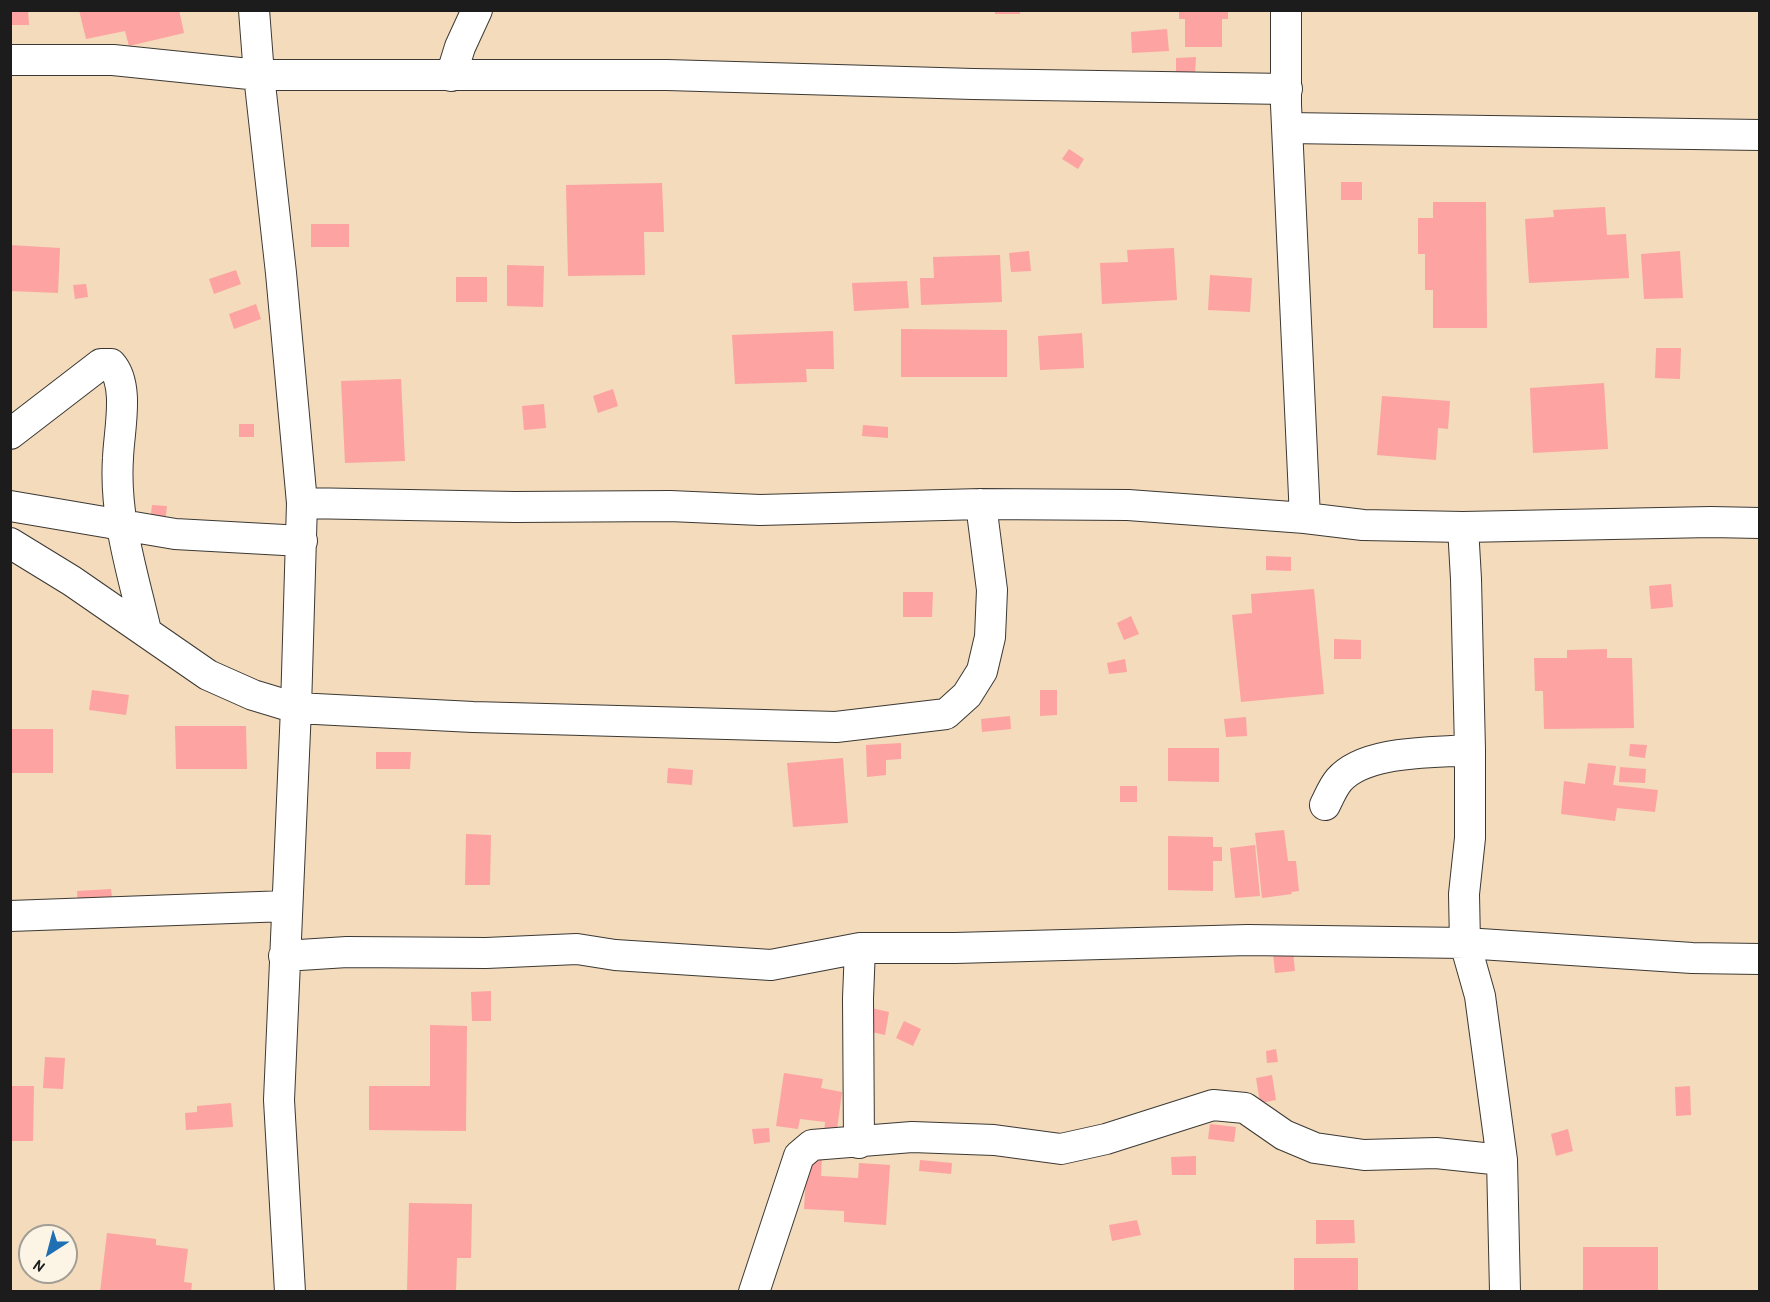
<!DOCTYPE html>
<html>
<head>
<meta charset="utf-8">
<style>
  body { margin:0 }
  #map { position:relative; width:1770px; height:1302px; overflow:hidden; background:#f3dbbc; font-family:"Patrick Hand",sans-serif }
  canvas { display:block }
  .frame { position:absolute; inset:0; border:12px solid #1c1c1c; pointer-events:none }
  .north { position:absolute; left:18px; top:1224px; width:60px; height:60px; box-sizing:border-box; background:#fcf5e5; border:2px solid #a29e95; border-radius:50%; rotate:216deg; font-size:16px; font-weight:700; line-height:24px; text-align:center; color:#1c1c1c }
  .north::after { content:''; display:block; margin:auto; width:21px; height:27px; background:#1f6fb2; clip-path:polygon(50% 0,100% 100%,50% 72%,0 100%) }
</style>
</head>
<body>
<div id="map">
<canvas width="1770" height="1302"></canvas>
<div class="frame"></div>
<div class="north">N</div>
</div>
<script>
const c = document.querySelector('canvas').getContext('2d');
c.lineJoin = 'round';
function paint(path, color) {
  c.fillStyle = color;
  c.fill(path, 'evenodd');
}
function strokePath(path, color, width, dash) {
  c.strokeStyle = color;
  c.lineWidth = width;
  c.lineCap = dash ? 'butt' : 'round';
  c.setLineDash(dash || []);
  c.stroke(path);
}
const building = new Path2D(`
  M 10,10 L 28,10 L 29,25 L 10,25 Z
  M 79,10 L 179,10 L 184,33 L 129,46 L 125,31 L 86,39 Z
  M 995,10 L 1020,10 L 1020,14 L 995,14 Z
  M 1179,10 L 1228,10 L 1228,19 L 1222,19 L 1222,47 L 1185,47 L 1185,19 L 1179,19 Z
  M 1167,29 L 1169,51 L 1132,53 L 1131,32 Z
  M 1196,57 L 1195,75 L 1176,74 L 1176,58 Z
  M 1069,149 L 1084,159 L 1078,169 L 1062,159 Z
  M 1341,182 L 1362,182 L 1362,200 L 1341,200 Z
  M 662,183 L 664,232 L 644,232 L 645,275 L 568,276 L 566,185 Z
  M 1433,202 L 1486,202 L 1487,328 L 1433,328 L 1433,290 L 1425,290 L 1425,254 L 1418,254 L 1418,218 L 1433,218 Z
  M 1605,207 L 1607,235 L 1626,234 L 1629,278 L 1529,283 L 1525,219 L 1554,217 L 1553,210 Z
  M 311,224 L 349,224 L 349,247 L 311,247 Z
  M 10,245 L 60,248 L 58,293 L 10,291 Z
  M 1174,248 L 1177,300 L 1102,304 L 1100,263 L 1128,262 L 1127,250 Z
  M 1029,251 L 1031,271 L 1011,272 L 1009,253 Z
  M 1680,251 L 1683,298 L 1644,299 L 1641,254 Z
  M 1000,255 L 1002,302 L 921,305 L 920,278 L 934,278 L 933,257 Z
  M 507,265 L 544,266 L 543,307 L 507,306 Z
  M 236,270 L 241,284 L 214,294 L 209,279 Z
  M 1210,275 L 1252,278 L 1250,312 L 1208,310 Z
  M 456,277 L 487,277 L 487,302 L 456,302 Z
  M 907,281 L 909,308 L 854,311 L 852,283 Z
  M 86,284 L 88,297 L 75,299 L 73,285 Z
  M 256,304 L 261,319 L 234,329 L 229,314 Z
  M 901,329 L 1007,330 L 1007,377 L 901,377 Z
  M 833,331 L 834,369 L 806,369 L 807,382 L 735,384 L 732,335 Z
  M 1082,333 L 1084,368 L 1040,370 L 1038,336 Z
  M 1656,348 L 1681,348 L 1680,379 L 1655,378 Z
  M 401,379 L 405,461 L 345,463 L 341,381 Z
  M 1604,383 L 1608,449 L 1533,453 L 1530,388 Z
  M 613,389 L 618,406 L 598,413 L 593,396 Z
  M 1382,396 L 1450,401 L 1448,429 L 1438,428 L 1436,460 L 1377,455 Z
  M 544,404 L 546,428 L 524,430 L 522,406 Z
  M 239,424 L 254,424 L 254,437 L 239,437 Z
  M 863,425 L 888,427 L 888,438 L 862,436 Z
  M 152,505 L 167,506 L 165,523 L 150,522 Z
  M 1266,556 L 1291,557 L 1291,571 L 1266,570 Z
  M 1671,584 L 1673,607 L 1651,609 L 1649,586 Z
  M 1314,589 L 1324,694 L 1241,702 L 1232,615 L 1252,613 L 1251,594 Z
  M 903,592 L 933,592 L 932,617 L 903,617 Z
  M 1131,616 L 1139,634 L 1124,640 L 1117,623 Z
  M 1334,639 L 1361,640 L 1361,659 L 1334,659 Z
  M 1607,649 L 1607,658 L 1632,658 L 1634,728 L 1544,729 L 1543,691 L 1535,691 L 1534,658 L 1567,658 L 1567,650 Z
  M 1125,659 L 1127,672 L 1109,674 L 1107,663 Z
  M 92,690 L 129,695 L 126,715 L 89,710 Z
  M 1040,690 L 1057,690 L 1057,715 L 1040,716 Z
  M 1010,716 L 1011,729 L 982,732 L 981,719 Z
  M 1246,717 L 1247,736 L 1226,737 L 1224,719 Z
  M 175,726 L 246,726 L 247,769 L 176,769 Z
  M 10,729 L 53,729 L 53,773 L 10,773 Z
  M 901,743 L 901,759 L 886,760 L 886,775 L 867,777 L 866,745 Z
  M 1630,744 L 1647,745 L 1645,758 L 1629,756 Z
  M 1168,748 L 1219,748 L 1219,782 L 1168,781 Z
  M 376,752 L 411,752 L 410,769 L 376,769 Z
  M 843,758 L 848,823 L 793,827 L 787,763 Z
  M 1588,763 L 1616,766 L 1613,785 L 1658,790 L 1655,812 L 1617,808 L 1615,821 L 1561,814 L 1564,781 L 1585,784 Z
  M 1620,767 L 1646,769 L 1645,783 L 1619,782 Z
  M 668,768 L 693,770 L 692,785 L 667,783 Z
  M 1120,786 L 1137,786 L 1137,802 L 1120,802 Z
  M 1284,830 L 1288,861 L 1296,861 L 1299,891 L 1291,892 L 1292,894 L 1262,898 L 1255,833 Z
  M 466,834 L 491,835 L 490,885 L 465,885 Z
  M 1168,836 L 1213,837 L 1213,847 L 1222,847 L 1222,861 L 1213,861 L 1213,891 L 1168,890 Z
  M 1255,845 L 1260,896 L 1235,898 L 1230,848 Z
  M 111,889 L 113,905 L 78,908 L 77,891 Z
  M 1293,951 L 1295,971 L 1275,973 L 1273,953 Z
  M 491,991 L 491,1021 L 472,1021 L 471,992 Z
  M 871,1008 L 889,1012 L 885,1035 L 867,1031 Z
  M 904,1021 L 921,1029 L 913,1046 L 896,1038 Z
  M 430,1025 L 467,1026 L 466,1131 L 369,1130 L 369,1086 L 430,1086 Z
  M 1276,1049 L 1278,1062 L 1267,1063 L 1266,1051 Z
  M 45,1057 L 65,1058 L 63,1089 L 43,1088 Z
  M 784,1073 L 823,1079 L 821,1088 L 842,1092 L 836,1137 L 824,1135 L 825,1122 L 800,1119 L 798,1129 L 776,1126 Z
  M 1272,1075 L 1276,1100 L 1260,1103 L 1256,1078 Z
  M 10,1086 L 34,1086 L 33,1141 L 10,1141 Z
  M 1690,1086 L 1691,1115 L 1676,1116 L 1675,1087 Z
  M 231,1103 L 233,1127 L 186,1130 L 185,1113 L 197,1112 L 197,1106 Z
  M 1210,1124 L 1236,1127 L 1234,1142 L 1208,1139 Z
  M 769,1128 L 770,1142 L 754,1144 L 752,1129 Z
  M 1568,1129 L 1573,1151 L 1556,1156 L 1551,1134 Z
  M 807,1156 L 822,1157 L 821,1176 L 858,1178 L 859,1163 L 890,1165 L 886,1225 L 844,1222 L 844,1211 L 804,1209 Z
  M 1196,1156 L 1196,1175 L 1172,1175 L 1171,1157 Z
  M 920,1160 L 952,1163 L 951,1174 L 919,1171 Z
  M 409,1203 L 472,1204 L 471,1258 L 457,1258 L 456,1292 L 407,1292 Z
  M 1137,1220 L 1141,1235 L 1112,1241 L 1109,1225 Z
  M 1316,1220 L 1354,1220 L 1355,1243 L 1316,1244 Z
  M 107,1233 L 156,1239 L 156,1245 L 188,1249 L 184,1282 L 192,1283 L 191,1292 L 100,1292 Z
  M 1583,1247 L 1658,1247 L 1658,1292 L 1583,1292 Z
  M 1294,1258 L 1358,1258 L 1358,1292 L 1294,1292 Z`);
const minor = new Path2D(`
  M 254,10 L 259,75 L 281,273 L 302,503 L 296,708 L 279,1100 L 290,1292
  M 1286,10 L 1286,105 L 1305,518
  M 10,60 L 113,60 L 259,75 L 667,75 L 973,84 L 1287,89
  M 451,76 L 460,47 L 477,10
  M 1288,128 L 1760,135
  M 10,434 L 101,364 L 111,364 C 130,385 119,430 118,458 C 114,517 133,574 146,631
  M 302,503 L 515,507 L 670,506 L 760,510 L 981,504 L 1128,505 L 1305,518 L 1363,525 L 1463,527 L 1711,522 L 1760,523
  M 10,506 L 175,534 L 302,541
  M 1463,527 L 1466,579 L 1470,750 L 1470,838 L 1464,894 L 1465,943 L 1480,996 L 1502,1160 L 1505,1292
  M 10,543 L 72,581 L 208,675 L 253,695 L 296,708 L 473,717 L 836,727 L 946,714 L 967,695 L 982,671 L 990,637 L 992,590 L 981,504
  M 1325,805 C 1329,797 1333,787 1339,780 C 1365,750 1432,753 1470,750
  M 10,916 L 287,906
  M 284,956 L 347,952 L 486,953 L 577,949 L 615,955 L 771,965 L 860,948
  M 859,1143 L 858,998 L 860,948 L 955,948 L 1248,940 L 1465,943 L 1692,958 L 1760,959
  M 754,1292 L 799,1156 L 812,1145 L 912,1137 L 994,1140 L 1061,1149 L 1106,1139 L 1213,1105 L 1245,1108 L 1284,1135 L 1315,1148 L 1364,1155 L 1436,1153 L 1502,1160`);
paint(building, '#fda3a1');
strokePath(minor, '#3c3934', 32);
strokePath(minor, '#fff', 30);
</script>
</body>
</html>
